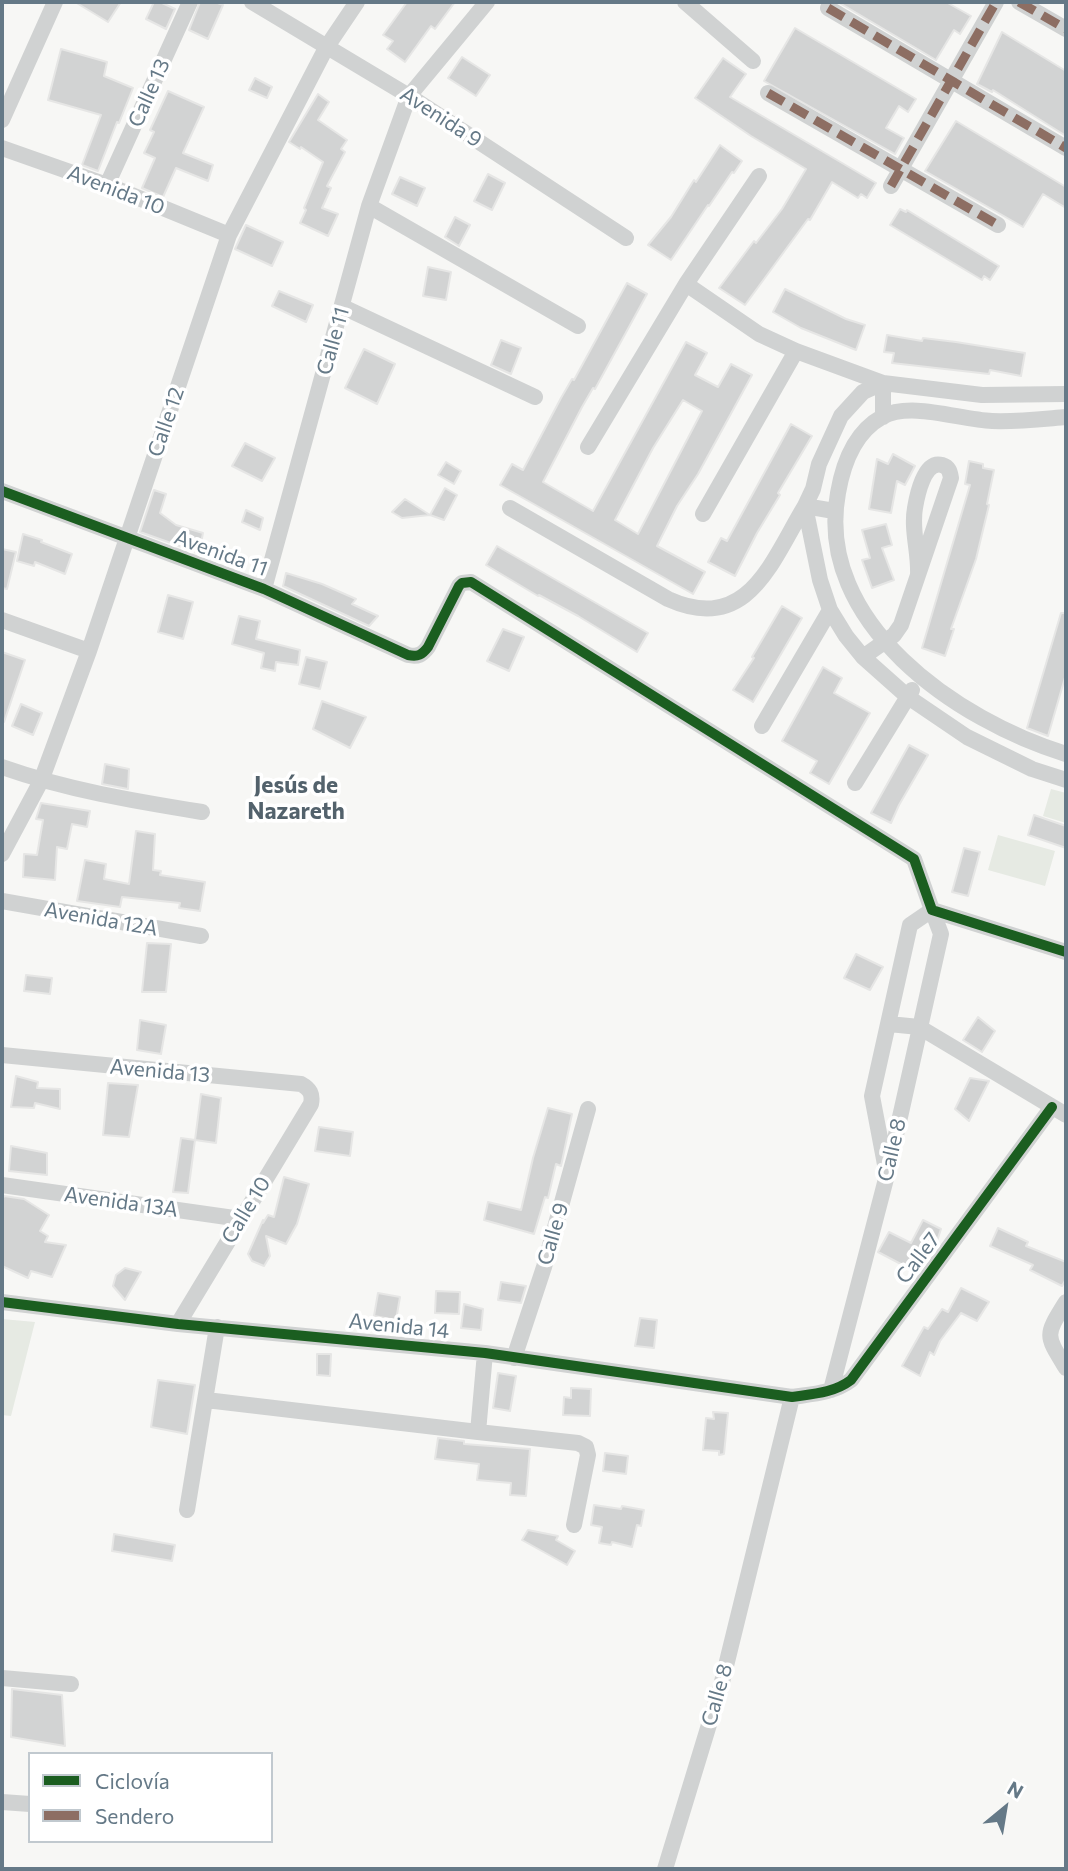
<!DOCTYPE html>
<html>
<head>
<meta charset="utf-8">
<style>
  body { margin:0 }
  #map { position:relative; width:1068px; height:1871px; overflow:hidden; background:#f7f7f5; font-family:Commissioner,sans-serif }
  canvas { display:block }
  .frame { position:absolute; inset:0; border:4px solid #657987; pointer-events:none }
  .legend { position:absolute; left:28px; top:1752px; width:245px; height:91px; box-sizing:border-box; background:#fff; border:2px solid #c1c9cf; margin:0; padding:9px 12px; list-style:none; font-size:21px; color:#657987 }
  .legend li { display:flex; align-items:center; gap:14px; height:35px }
  .legend b { width:35px; border:2px solid #c1c9cf }
  .north { position:absolute; left:970px; top:1773px; width:70px; height:70px; -webkit-text-stroke:5px #fff; paint-order:stroke; rotate:30deg; font-size:19px; font-weight:700; line-height:28px; text-align:center; color:#657987 }
  .north::after { content:''; display:block; margin:auto; width:24px; height:32px; background:#657987; clip-path:polygon(50% 0,100% 100%,50% 72%,0 100%) }
</style>
</head>
<body>
<div id="map">
<canvas width="1068" height="1871"></canvas>
<div class="frame"></div>
<ul class="legend">
<li><b style="height:9px;background:#1b5e20"></b>Ciclovía</li>
<li><b style="height:9px;background:#8d6e63"></b>Sendero</li>
</ul>
<div class="north">N</div>
</div>
<script>
const c = document.querySelector('canvas').getContext('2d');
c.lineJoin = 'round';
function paint(path, color) {
  c.fillStyle = color;
  c.fill(path, 'evenodd');
}
function strokePath(path, color, width, dash) {
  c.strokeStyle = color;
  c.lineWidth = width;
  c.lineCap = dash ? 'butt' : 'round';
  c.setLineDash(dash || []);
  c.stroke(path);
}
function write(font, color, halo, rows, align = 'center') {
  c.font = font + ' Commissioner,sans-serif';
  c.lineWidth = 7;
  c.setLineDash([]);
  c.textBaseline = 'middle';
  c.strokeStyle = halo;
  c.fillStyle = color;
  for (const [text, x, y, turn = 0] of rows) {
    c.save();
    c.translate(x, y);
    c.rotate((+turn || 0) * Math.PI / 180);
    c.textAlign = isNaN(turn) ? turn : align;
    if (halo) c.strokeText(text, 0, 0);
    c.fillText(text, 0, 0);
    c.restore();
  }
}
const green = new Path2D(`
  M 1051,789 L 1066,793 L 1066,823 L 1043,816 Z
  M 998,835 L 1055,851 L 1045,886 L 988,870 Z
  M 2,1319 L 35,1322 L 11,1416 L 2,1415 Z`);
const building = new Path2D(`
  M 75,2 L 121,2 L 108,22 Z
  M 154,2 L 160,2 L 175,9 L 166,29 L 146,19 Z
  M 200,2 L 215,2 L 223,5 L 208,39 L 189,30 Z
  M 407,2 L 455,2 L 435,29 L 431,26 L 405,62 L 387,49 L 393,41 L 383,35 Z
  M 838,2 L 946,2 L 971,16 L 960,34 L 954,30 L 936,60 Z
  M 795,28 L 916,99 L 908,112 L 899,106 L 886,128 L 904,138 L 895,154 L 764,81 Z
  M 1002,32 L 1066,71 L 1066,136 L 993,90 L 992,92 L 977,84 Z
  M 61,49 L 107,62 L 104,76 L 133,88 L 119,123 L 117,122 L 98,171 L 82,165 L 101,115 L 48,100 Z
  M 462,57 L 490,75 L 476,96 L 448,78 Z
  M 723,58 L 746,74 L 730,97 L 876,183 L 867,198 L 861,194 L 858,198 L 832,182 L 810,220 L 808,219 L 745,305 L 719,288 L 754,241 L 756,243 L 782,209 L 806,169 L 751,136 L 695,98 Z
  M 255,78 L 272,87 L 267,98 L 249,90 Z
  M 168,91 L 204,107 L 183,153 L 213,165 L 208,181 L 176,168 L 163,197 L 142,188 L 155,158 L 144,153 L 154,132 L 150,130 Z
  M 318,94 L 329,102 L 318,120 L 347,140 L 341,149 L 345,152 L 327,186 L 331,188 L 322,208 L 338,214 L 328,236 L 300,223 L 306,210 L 304,208 L 323,162 L 301,147 L 300,149 L 289,142 Z
  M 956,121 L 1066,187 L 1066,208 L 1043,194 L 1023,227 L 925,171 Z
  M 720,145 L 742,161 L 734,173 L 732,172 L 709,206 L 708,205 L 671,260 L 648,245 L 671,217 L 694,180 L 696,182 Z
  M 488,174 L 505,183 L 492,210 L 474,201 Z
  M 400,177 L 425,188 L 417,206 L 392,194 Z
  M 900,209 L 906,212 L 907,210 L 999,266 L 990,280 L 984,276 L 982,280 L 890,225 Z
  M 455,217 L 470,225 L 459,246 L 445,237 Z
  M 246,225 L 283,242 L 272,266 L 235,249 Z
  M 428,267 L 451,272 L 446,300 L 423,296 Z
  M 627,283 L 647,294 L 595,389 L 593,388 L 582,407 L 543,482 L 593,511 L 686,342 L 707,353 L 695,375 L 718,387 L 731,364 L 752,375 L 698,474 L 677,506 L 657,546 L 705,572 L 693,594 L 500,485 L 512,464 L 523,470 L 561,398 L 572,379 L 574,380 ZM 683,400 L 702,411 L 638,534 L 615,520 L 653,448 Z
  M 785,289 L 846,319 L 865,325 L 856,350 L 801,328 L 773,312 Z
  M 279,291 L 313,305 L 306,322 L 272,306 Z
  M 887,335 L 922,341 L 923,338 L 956,342 L 1025,353 L 1021,376 L 990,370 L 989,374 L 892,363 L 894,353 L 884,352 Z
  M 501,340 L 521,348 L 511,374 L 491,365 Z
  M 364,349 L 395,364 L 377,404 L 345,388 Z
  M 791,424 L 812,436 L 778,493 L 780,495 L 757,533 L 735,576 L 708,562 L 721,538 L 727,541 Z
  M 245,443 L 275,458 L 262,481 L 232,466 Z
  M 893,454 L 915,466 L 905,485 L 897,481 L 891,513 L 869,509 L 877,459 L 888,464 Z
  M 969,461 L 983,464 L 983,468 L 994,470 L 987,504 L 989,505 L 976,559 L 951,629 L 954,629 L 945,656 L 922,648 L 970,485 L 965,484 Z
  M 446,462 L 461,471 L 454,484 L 438,475 Z
  M 445,488 L 457,495 L 444,520 L 430,515 L 402,518 L 392,512 L 405,499 L 430,515 Z
  M 154,490 L 166,494 L 160,513 L 176,525 L 203,533 L 199,553 L 140,532 Z
  M 246,510 L 263,518 L 260,530 L 242,522 Z
  M 886,524 L 892,545 L 882,548 L 894,580 L 872,588 L 862,560 L 870,558 L 862,530 Z
  M 23,534 L 42,540 L 41,542 L 72,554 L 65,574 L 35,562 L 34,566 L 17,561 Z
  M 497,546 L 648,633 L 637,652 L 578,616 L 539,595 L 538,596 L 486,565 Z
  M 2,549 L 16,552 L 7,589 L 2,588 Z
  M 286,573 L 322,584 L 356,599 L 352,604 L 378,616 L 369,626 L 283,586 Z
  M 168,595 L 193,602 L 183,639 L 158,632 Z
  M 782,606 L 802,618 L 753,702 L 733,690 L 754,658 L 752,657 Z
  M 1061,613 L 1066,613 L 1066,674 L 1048,736 L 1027,728 Z
  M 239,616 L 260,621 L 256,639 L 300,650 L 298,665 L 276,662 L 275,671 L 261,668 L 264,653 L 232,644 Z
  M 503,629 L 524,637 L 509,671 L 487,661 Z
  M 2,652 L 25,660 L 4,722 L 2,721 Z
  M 306,657 L 327,662 L 320,689 L 299,684 Z
  M 823,667 L 842,678 L 834,693 L 870,713 L 829,784 L 810,773 L 817,761 L 782,741 Z
  M 322,701 L 366,717 L 350,748 L 313,729 Z
  M 21,704 L 42,713 L 33,735 L 12,726 Z
  M 909,745 L 928,755 L 899,805 L 891,823 L 871,813 Z
  M 105,764 L 129,769 L 128,789 L 102,784 Z
  M 41,803 L 90,811 L 87,827 L 72,824 L 67,849 L 57,847 L 55,880 L 23,877 L 24,854 L 37,855 L 43,820 L 36,819 Z
  M 1034,815 L 1066,826 L 1066,848 L 1028,835 Z
  M 136,831 L 155,834 L 153,870 L 161,871 L 160,875 L 205,882 L 200,911 L 179,908 L 180,903 L 122,897 L 120,907 L 77,901 L 85,860 L 106,864 L 104,879 L 129,884 Z
  M 964,848 L 980,852 L 968,896 L 952,892 Z
  M 147,943 L 171,944 L 166,992 L 142,992 Z
  M 856,954 L 883,967 L 870,990 L 844,978 Z
  M 26,975 L 52,978 L 50,994 L 24,991 Z
  M 978,1017 L 995,1031 L 982,1052 L 963,1040 Z
  M 140,1020 L 166,1025 L 161,1054 L 137,1050 Z
  M 16,1076 L 38,1082 L 37,1088 L 60,1089 L 60,1109 L 35,1103 L 34,1108 L 11,1107 Z
  M 970,1078 L 989,1081 L 969,1121 L 955,1109 Z
  M 108,1083 L 138,1085 L 129,1137 L 103,1135 Z
  M 201,1094 L 221,1098 L 216,1143 L 195,1140 Z
  M 548,1108 L 572,1114 L 561,1166 L 556,1164 L 548,1198 L 545,1197 L 534,1234 L 484,1220 L 488,1202 L 521,1210 L 533,1158 Z
  M 319,1127 L 353,1132 L 350,1156 L 315,1151 Z
  M 181,1138 L 195,1140 L 188,1193 L 173,1192 Z
  M 11,1146 L 47,1153 L 47,1175 L 9,1171 Z
  M 284,1177 L 309,1184 L 297,1224 L 286,1244 L 266,1236 L 270,1256 L 264,1266 L 252,1261 L 248,1254 L 263,1220 L 263,1223 L 268,1215 L 274,1217 Z
  M 4,1196 L 24,1199 L 49,1215 L 40,1231 L 48,1236 L 45,1242 L 66,1245 L 52,1277 L 31,1271 L 28,1278 L 2,1266 L 2,1200 Z
  M 923,1220 L 941,1229 L 935,1247 L 930,1244 L 916,1272 L 878,1252 L 889,1232 L 911,1243 Z
  M 998,1228 L 1028,1242 L 1026,1246 L 1066,1262 L 1066,1279 L 1062,1286 L 1030,1270 L 1033,1265 L 990,1246 Z
  M 125,1268 L 141,1272 L 125,1300 L 113,1286 L 116,1275 Z
  M 501,1282 L 526,1286 L 521,1303 L 498,1300 Z
  M 961,1288 L 989,1302 L 977,1321 L 961,1313 L 940,1341 L 934,1355 L 930,1352 L 920,1376 L 902,1366 L 924,1327 L 928,1329 L 942,1309 L 948,1312 Z
  M 436,1291 L 460,1292 L 459,1314 L 435,1313 Z
  M 378,1293 L 400,1297 L 396,1320 L 374,1316 Z
  M 464,1304 L 483,1309 L 481,1330 L 461,1328 Z
  M 640,1318 L 657,1320 L 654,1348 L 635,1346 Z
  M 317,1354 L 331,1354 L 330,1376 L 317,1375 Z
  M 498,1373 L 516,1376 L 510,1411 L 493,1408 Z
  M 158,1380 L 195,1385 L 187,1434 L 151,1427 Z
  M 571,1388 L 591,1389 L 590,1416 L 563,1415 L 564,1397 L 571,1398 Z
  M 713,1412 L 728,1413 L 724,1454 L 719,1455 L 719,1451 L 703,1450 L 706,1418 L 714,1419 Z
  M 438,1438 L 464,1441 L 464,1444 L 530,1449 L 526,1496 L 510,1495 L 511,1483 L 477,1480 L 479,1464 L 435,1459 Z
  M 605,1453 L 628,1456 L 626,1474 L 603,1471 Z
  M 594,1505 L 621,1509 L 622,1506 L 644,1510 L 641,1526 L 637,1525 L 632,1547 L 612,1542 L 611,1545 L 599,1543 L 602,1527 L 591,1525 Z
  M 528,1530 L 558,1536 L 556,1540 L 575,1551 L 567,1565 L 522,1540 Z
  M 114,1534 L 175,1545 L 172,1561 L 112,1551 Z
  M 12,1689 L 62,1695 L 65,1746 L 11,1737 Z`);
const street = new Path2D(`
  M 252,2 L 409,96 L 626,238
  M 685,2 L 753,61
  M 1019,2 L 1066,29
  M 828,8 L 1066,148
  M 768,93 L 998,225
  M 2,120 L 55,2
  M 2,148 L 107,185 L 229,235
  M 107,185 L 190,2
  M 891,186 L 996,2
  M 369,206 L 578,326
  M 686,284 L 759,334 L 796,351 L 883,383 L 883,417
  M 343,307 L 535,397
  M 1066,394 L 982,395 L 883,383 L 863,392 L 841,416 L 819,464 L 813,489 L 805,506 L 820,580 L 830,610 L 846,636 L 863,657 L 908,697 L 967,737 L 1032,769 L 1066,780
  M 1066,417 C 1042,419 1017,422 992,421 C 960,420 911,401 882,417 C 855,432 843,464 838,493 C 814,623 958,721 1066,754
  M 588,447 L 686,284 L 759,176
  M 2,491 L 264,589 L 408,655 C 418,657 422,655 428,647 L 459,586 L 462,583 L 471,582 L 914,859 L 932,910 L 1066,952
  M 510,508 L 668,599 C 748,635 771,562 805,506 L 834,511
  M 703,514 L 796,351
  M 264,589 L 369,206 L 409,96 L 487,2
  M 2,620 L 89,651
  M 863,657 L 894,635 L 901,625 L 951,478 C 950,472 949,467 942,465 C 924,460 917,496 915,508 C 911,530 919,552 918,574
  M 762,726 L 830,610
  M 2,767 C 67,790 134,801 202,812
  M 855,783 L 912,690
  M 2,854 L 41,781 L 89,651 L 229,235 L 326,48 L 357,2
  M 2,901 L 201,936
  M 889,1024 L 919,1027 L 1066,1115
  M 2,1055 L 301,1084 C 310,1089 313,1094 311,1104 L 178,1324
  M 2,1185 L 241,1219
  M 2,1302 L 178,1324 L 485,1353 L 792,1397 C 812,1394 834,1393 851,1380 L 1052,1107
  M 1066,1302 C 1045,1336 1045,1334 1066,1368
  M 485,1353 L 478,1432 L 578,1443 L 586,1447 L 588,1455 L 574,1525
  M 514,1358 L 544,1267 L 588,1109
  M 831,1390 L 887,1175 L 941,934 L 932,910 L 910,925 L 872,1096 L 887,1175
  M 206,1400 L 478,1432
  M 187,1510 L 217,1327
  M 2,1678 L 71,1684
  M 2,1802 L 30,1804
  M 665,1869 L 722,1682 L 792,1397`);
const quiet = new Path2D(`
  M 1019,2 L 1066,29
  M 828,8 L 1066,148
  M 768,93 L 998,225
  M 891,186 L 996,2`);
const cycleway = new Path2D(`
  M 2,491 L 264,589 L 408,655 C 418,657 422,655 428,647 L 459,586 L 462,583 L 471,582 L 914,859 L 932,910 L 1066,952
  M 2,1302 L 178,1324 L 485,1353 L 792,1397 C 812,1394 834,1393 851,1380 L 1052,1107`);
const streetNames = [
  ["Calle 13",149,93,-66],
  ["Avenida 9",441,117,33],
  ["Avenida 10",116,190,21],
  ["Calle 11",333,341,-74],
  ["Calle 12",166,422,-71],
  ["Avenida 11",221,553,20],
  ["Avenida 12A",101,919,10],
  ["Avenida 13",160,1071,5],
  ["Calle 8",892,1150,-77],
  ["Avenida 13A",121,1202,8],
  ["Calle 10",246,1210,-59],
  ["Calle 9",553,1234,-74],
  ["Calle7",918,1258,-53],
  ["Avenida 14",399,1326,6],
  ["Calle 8",717,1695,-74]
];
const neighbourhoodNames = [
  ["Jesús de",296,785],
  ["Nazareth",296,811]
];
paint(green, '#e6eae3');
paint(building, '#d2d3d3');
strokePath(building, '#e6e6e5', 2);
strokePath(street, '#d0d2d2', 16);
strokePath(quiet, '#8d6e63', 9, [18, 9]);
strokePath(cycleway, '#1b5e20', 10);
write('21px', '#657987', '#fff', streetNames);
write('bold 23px', '#53626c', '#fff', neighbourhoodNames);
</script>
</body>
</html>
